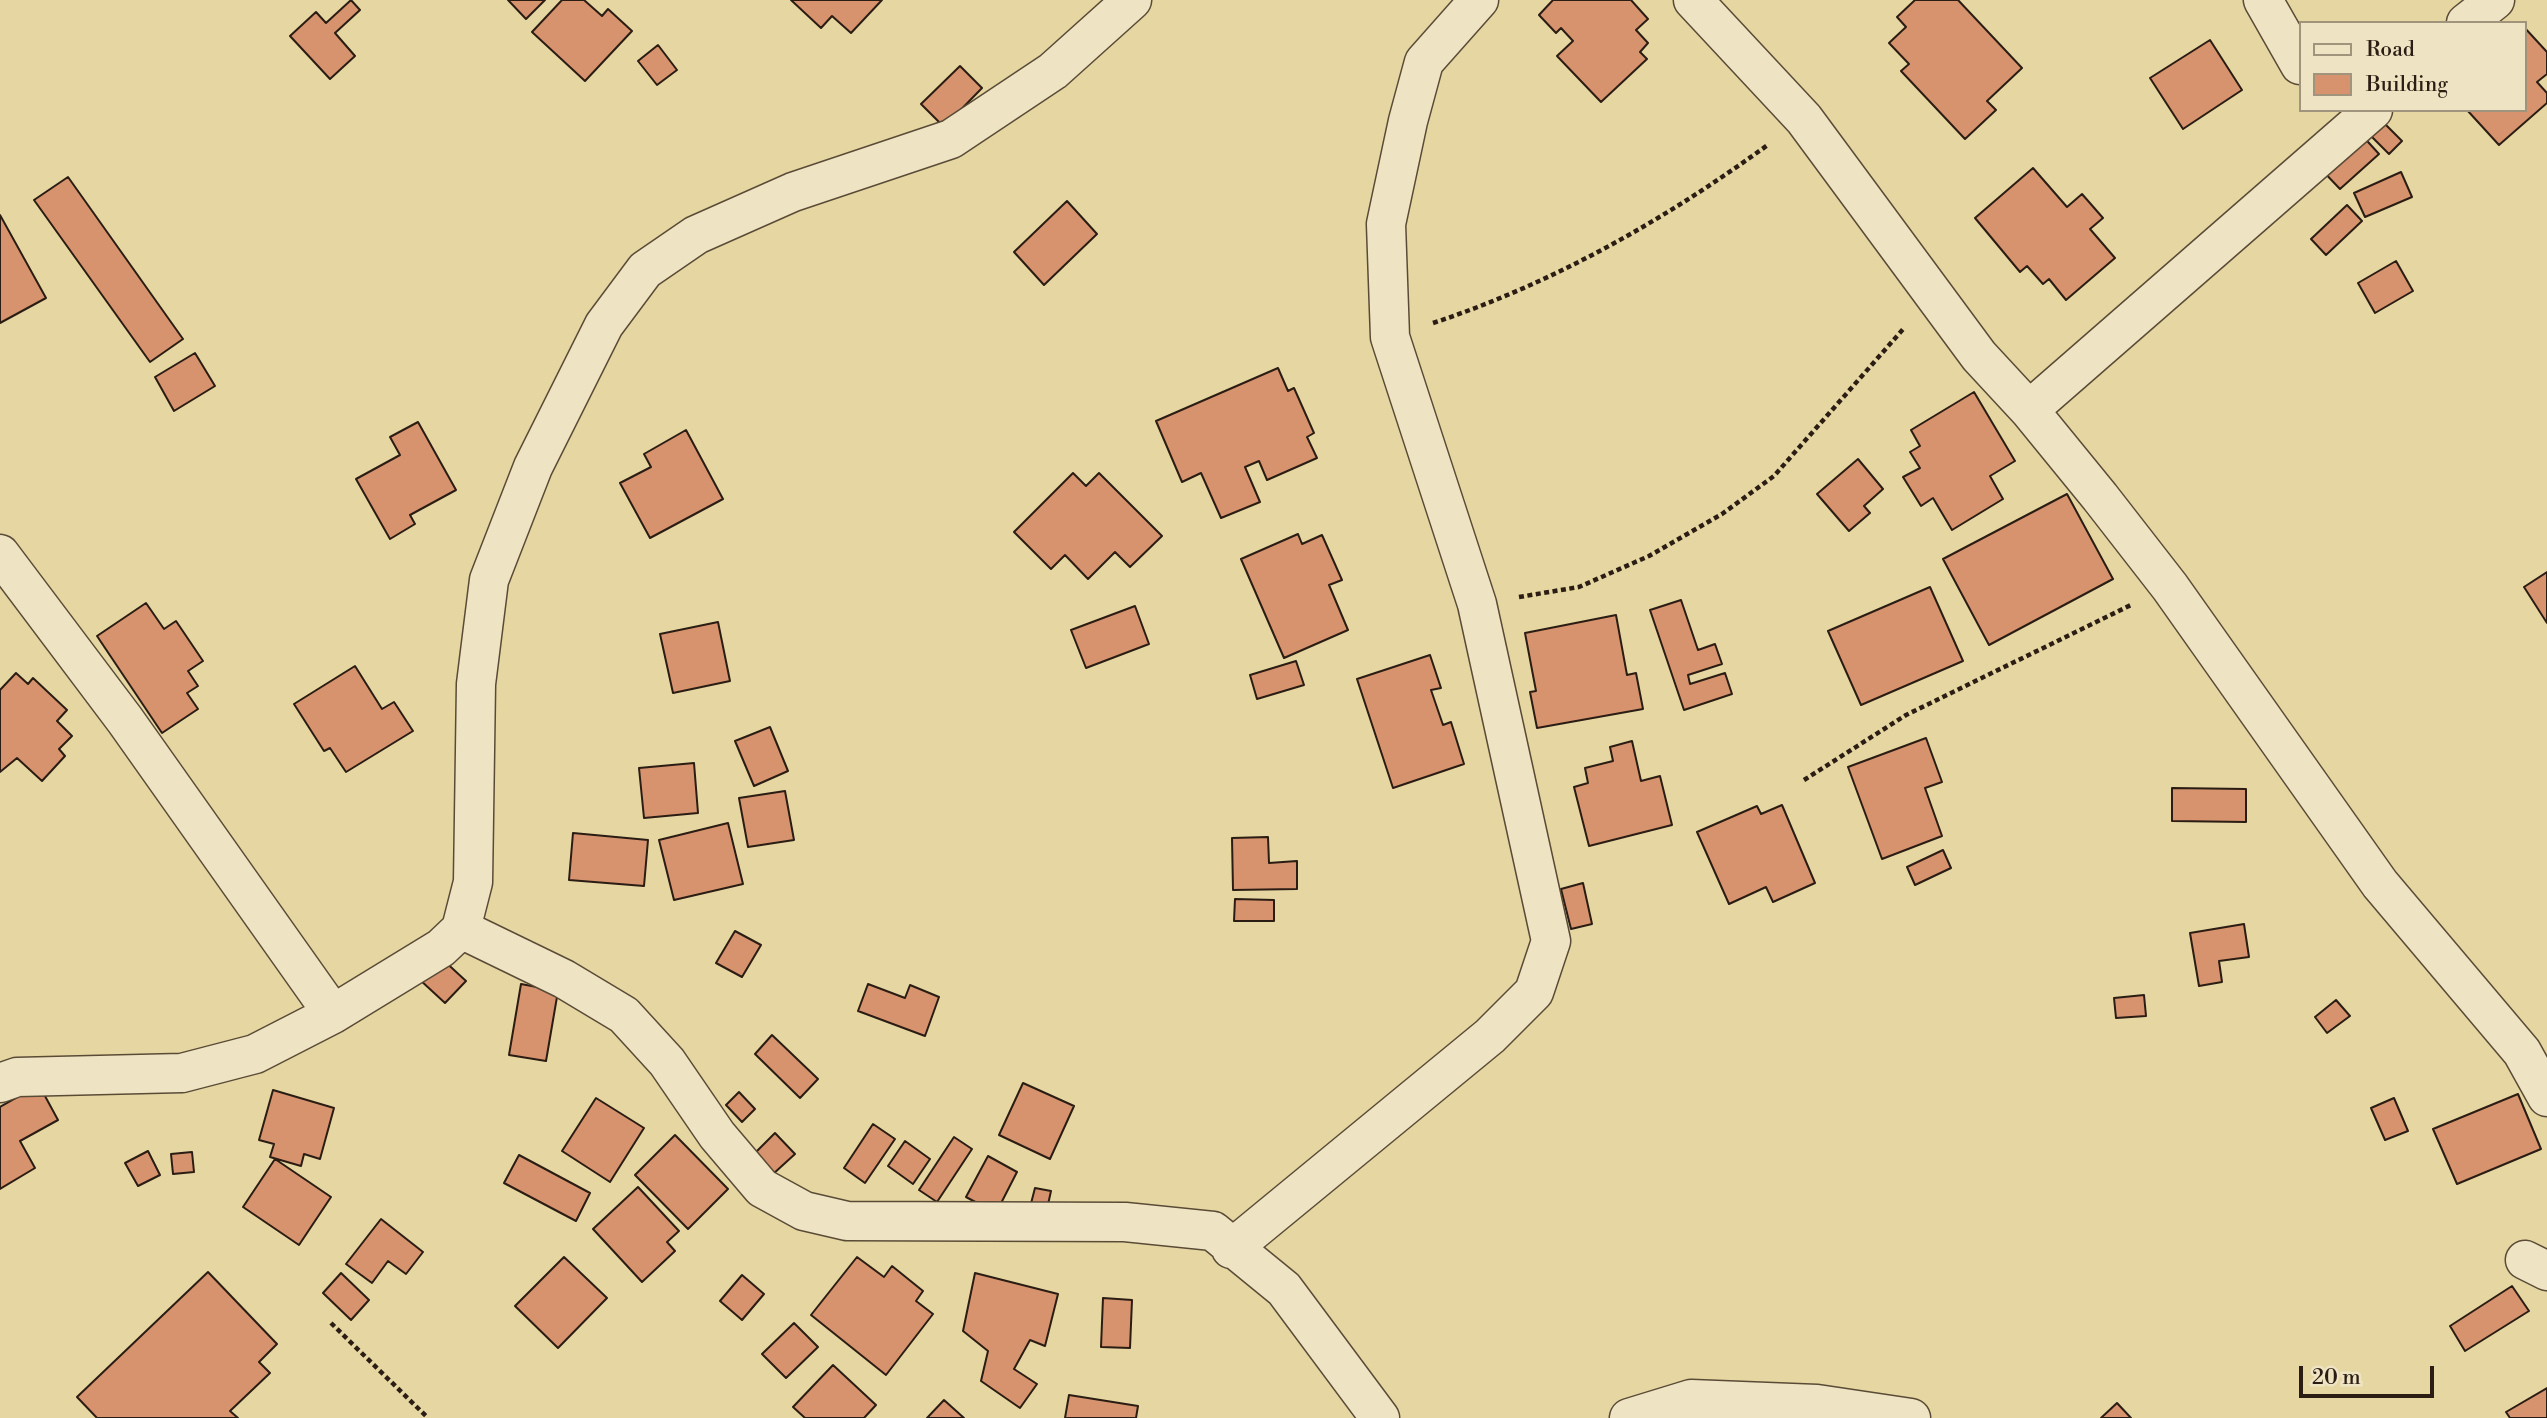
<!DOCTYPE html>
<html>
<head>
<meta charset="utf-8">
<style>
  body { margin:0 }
  #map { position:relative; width:2547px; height:1418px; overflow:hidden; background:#e5d6a2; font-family:"Libre Bodoni",serif }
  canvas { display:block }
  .legend { position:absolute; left:2299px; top:21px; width:228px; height:91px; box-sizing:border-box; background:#eee4c3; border:2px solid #a0947d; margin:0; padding:9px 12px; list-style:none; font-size:21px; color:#2b1d13 }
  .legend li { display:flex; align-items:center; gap:14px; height:35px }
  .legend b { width:35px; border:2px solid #a0947d }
  .scale { position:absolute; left:2299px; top:1366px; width:135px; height:32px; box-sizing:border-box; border:4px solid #2b1d13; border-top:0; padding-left:9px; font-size:21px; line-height:24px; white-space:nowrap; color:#2b1d13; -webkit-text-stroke:5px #eee4c3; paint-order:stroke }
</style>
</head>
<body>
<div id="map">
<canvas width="2547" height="1418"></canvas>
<ul class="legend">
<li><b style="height:9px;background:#eee4c3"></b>Road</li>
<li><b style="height:19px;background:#d6936e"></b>Building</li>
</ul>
<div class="scale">20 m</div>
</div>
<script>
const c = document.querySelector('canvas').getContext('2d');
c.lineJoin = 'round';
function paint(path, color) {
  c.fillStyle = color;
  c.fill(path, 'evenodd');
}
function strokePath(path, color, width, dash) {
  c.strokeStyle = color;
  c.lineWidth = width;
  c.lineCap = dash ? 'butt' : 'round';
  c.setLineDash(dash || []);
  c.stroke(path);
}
const building = new Path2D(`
  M 351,0 L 360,10 L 335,33 L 355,56 L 330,79 L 290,36 L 316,12 L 326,23 Z
  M 508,0 L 545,0 L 526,19 Z
  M 562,0 L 584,0 L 602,16 L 608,9 L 632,31 L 585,81 L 532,32 Z
  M 791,0 L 882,0 L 851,33 L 832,16 L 821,28 Z
  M 1553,0 L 1631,0 L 1648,19 L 1636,30 L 1648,43 L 1640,52 L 1647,59 L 1601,102 L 1557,56 L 1573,41 L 1561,28 L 1556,33 L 1539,15 Z
  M 1915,0 L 1958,0 L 2022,68 L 1987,101 L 1996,110 L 1965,139 L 1901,71 L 1909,64 L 1889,43 L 1906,27 L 1897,17 Z
  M 2524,27 L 2547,52 L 2547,74 L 2537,82 L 2547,93 L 2547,103 L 2499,145 L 2467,110 L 2524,110 Z
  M 2210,40 L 2242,90 L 2183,129 L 2150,78 Z
  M 658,45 L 677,70 L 657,85 L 638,61 Z
  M 960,66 L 982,88 L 944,127 L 921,104 Z
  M 2384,123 L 2402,141 L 2389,154 L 2371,136 Z
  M 2359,132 L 2379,154 L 2340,189 L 2319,167 Z
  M 2033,168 L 2067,207 L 2082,194 L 2103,218 L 2090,229 L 2115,258 L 2066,300 L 2049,279 L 2043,284 L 2027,266 L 2020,272 L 1975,218 Z
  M 2401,172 L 2412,197 L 2365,217 L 2354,193 Z
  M 68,177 L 183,339 L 150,362 L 34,200 Z
  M 1067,201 L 1097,234 L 1044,285 L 1014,252 Z
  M 2347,205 L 2362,221 L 2326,255 L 2311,239 Z
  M 0,215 L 46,298 L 0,323 Z
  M 2396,261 L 2413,291 L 2375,313 L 2358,283 Z
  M 195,353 L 215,386 L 174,411 L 155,377 Z
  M 1278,368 L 1288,391 L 1294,388 L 1314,433 L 1307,437 L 1317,458 L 1267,480 L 1259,461 L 1245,467 L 1260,502 L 1221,518 L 1201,473 L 1182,482 L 1156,421 Z
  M 1974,392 L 2015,461 L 1990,476 L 2003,499 L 1952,530 L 1933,498 L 1921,506 L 1903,477 L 1920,468 L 1910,452 L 1920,446 L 1911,430 Z
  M 418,422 L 456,490 L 410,515 L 415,524 L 390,539 L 356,479 L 400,455 L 390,437 Z
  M 686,430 L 723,499 L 650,538 L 620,483 L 651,467 L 644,454 Z
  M 1858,459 L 1883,489 L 1864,506 L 1870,513 L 1849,531 L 1817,494 Z
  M 1073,473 L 1086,486 L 1099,473 L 1162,536 L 1130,567 L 1115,552 L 1088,579 L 1065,555 L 1051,569 L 1014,532 Z
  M 2067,494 L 2113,579 L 1989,645 L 1943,559 Z
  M 1298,534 L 1302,544 L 1322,535 L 1342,580 L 1329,585 L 1348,630 L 1284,658 L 1241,559 Z
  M 2547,572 L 2547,623 L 2524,587 Z
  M 1930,587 L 1963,661 L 1861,705 L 1828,631 Z
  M 1681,600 L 1698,650 L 1715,644 L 1722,664 L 1688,675 L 1690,684 L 1725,673 L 1732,694 L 1684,710 L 1650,610 Z
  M 146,603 L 164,629 L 176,621 L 203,661 L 188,671 L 198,686 L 187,693 L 198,709 L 162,733 L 97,636 Z
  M 1135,606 L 1149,644 L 1086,668 L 1071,630 Z
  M 1616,615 L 1627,675 L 1636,673 L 1643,709 L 1537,728 L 1530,692 L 1536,691 L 1525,633 Z
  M 718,622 L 730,681 L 673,693 L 660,634 Z
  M 1430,655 L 1441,688 L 1431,690 L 1443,725 L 1451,722 L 1464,764 L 1393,788 L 1357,679 Z
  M 1296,661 L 1304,685 L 1257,699 L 1250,675 Z
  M 355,666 L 382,709 L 394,702 L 413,731 L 346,772 L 330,748 L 324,751 L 294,704 Z
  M 16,673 L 28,684 L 33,678 L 67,710 L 57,721 L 72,736 L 59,749 L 65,756 L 42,781 L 17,758 L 0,772 L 0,690 Z
  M 770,727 L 788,771 L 754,786 L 735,741 Z
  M 1926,738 L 1942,782 L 1925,788 L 1942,836 L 1882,859 L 1848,767 Z
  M 1632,741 L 1641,781 L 1660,776 L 1672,825 L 1589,846 L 1574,787 L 1588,783 L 1585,768 L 1613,761 L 1610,747 Z
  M 694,763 L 698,813 L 644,818 L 639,768 Z
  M 2172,788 L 2246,789 L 2246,822 L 2172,821 Z
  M 785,791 L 794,840 L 748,847 L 739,798 Z
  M 1782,805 L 1815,883 L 1773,902 L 1766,887 L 1729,904 L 1697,832 L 1757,806 L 1761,814 Z
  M 728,823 L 743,884 L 674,900 L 659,840 Z
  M 573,833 L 648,840 L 644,886 L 569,880 Z
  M 1268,837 L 1269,863 L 1297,861 L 1297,889 L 1233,890 L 1232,838 Z
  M 1943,850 L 1951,868 L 1915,885 L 1907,867 Z
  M 1583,883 L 1592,924 L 1571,929 L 1561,889 Z
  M 1235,899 L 1274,900 L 1274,921 L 1234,921 Z
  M 2244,924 L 2249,957 L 2219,961 L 2222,982 L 2199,986 L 2190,933 Z
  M 735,931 L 761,945 L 742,977 L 716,963 Z
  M 440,957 L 466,981 L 445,1003 L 419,979 Z
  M 521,984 L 558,991 L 546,1061 L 509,1055 Z
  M 868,984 L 905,998 L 910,985 L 939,997 L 925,1036 L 858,1011 Z
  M 2144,995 L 2146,1016 L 2116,1018 L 2114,998 Z
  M 2336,1000 L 2350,1016 L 2327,1033 L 2315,1017 Z
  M 772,1035 L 818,1079 L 800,1098 L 755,1054 Z
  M 1023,1083 L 1074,1106 L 1050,1159 L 999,1135 Z
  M 39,1085 L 58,1120 L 20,1141 L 35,1168 L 0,1189 L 0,1107 Z
  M 273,1090 L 334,1108 L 320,1159 L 304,1154 L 301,1166 L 270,1157 L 274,1144 L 259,1140 Z
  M 739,1092 L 755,1109 L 742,1122 L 726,1105 Z
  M 2518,1094 L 2541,1149 L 2457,1184 L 2433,1129 Z
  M 596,1098 L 644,1128 L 610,1182 L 562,1151 Z
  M 2394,1098 L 2408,1131 L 2385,1140 L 2371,1108 Z
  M 873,1124 L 895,1139 L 865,1183 L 844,1168 Z
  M 775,1133 L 795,1154 L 772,1175 L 753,1155 Z
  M 675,1135 L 728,1189 L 688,1229 L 635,1175 Z
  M 954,1137 L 972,1149 L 937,1202 L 919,1190 Z
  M 905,1141 L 930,1159 L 913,1184 L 888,1166 Z
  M 148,1151 L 160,1175 L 138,1186 L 125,1163 Z
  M 192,1152 L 194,1172 L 173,1174 L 171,1154 Z
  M 519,1155 L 590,1193 L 576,1221 L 504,1183 Z
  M 988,1156 L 1017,1172 L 996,1213 L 966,1197 Z
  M 275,1159 L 331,1197 L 299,1245 L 243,1207 Z
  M 638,1187 L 679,1231 L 667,1242 L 675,1251 L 642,1282 L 593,1229 Z
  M 1035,1188 L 1051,1191 L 1045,1218 L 1028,1215 Z
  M 381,1219 L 423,1252 L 406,1274 L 388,1261 L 372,1283 L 346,1264 Z
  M 564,1257 L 607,1298 L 558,1348 L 515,1306 Z
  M 857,1257 L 884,1277 L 892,1266 L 923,1291 L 916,1301 L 933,1314 L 886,1375 L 811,1315 Z
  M 208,1272 L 277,1344 L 259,1362 L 270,1373 L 230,1411 L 238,1418 L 97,1418 L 77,1397 Z
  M 341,1273 L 369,1300 L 351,1320 L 323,1293 Z
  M 975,1273 L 1058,1294 L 1045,1346 L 1030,1340 L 1014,1369 L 1037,1384 L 1020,1408 L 981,1381 L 988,1351 L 963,1331 Z
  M 742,1275 L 764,1294 L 742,1320 L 720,1301 Z
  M 2512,1286 L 2529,1311 L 2465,1351 L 2450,1326 Z
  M 1103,1298 L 1132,1300 L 1130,1348 L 1101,1347 Z
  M 794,1323 L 818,1347 L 786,1378 L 762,1354 Z
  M 833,1365 L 876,1405 L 864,1418 L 805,1418 L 793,1407 Z
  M 2547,1388 L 2547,1418 L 2510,1418 L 2506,1412 Z
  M 1069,1395 L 1138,1406 L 1136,1418 L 1065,1418 Z
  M 944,1400 L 964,1418 L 927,1418 Z
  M 2117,1403 L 2131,1418 L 2101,1418 Z`);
const path = new Path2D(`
  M 1433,323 C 1554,283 1666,219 1769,144
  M 1519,597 L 1579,587 L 1649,556 L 1722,514 L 1774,476 L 1905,327
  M 1804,780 L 1906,715 L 2131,605
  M 331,1323 L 428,1418`);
const minor = new Path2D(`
  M 1693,0 L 1804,119 L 1979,356 L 2029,410 L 2100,497 L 2170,587 L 2380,884 L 2522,1052 L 2547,1097
  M 2263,0 L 2300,65
  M 2466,23 L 2495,0
  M 2029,410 L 2373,110
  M 0,554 L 125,720 L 333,1014
  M 461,929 L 564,979 L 624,1015 L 667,1062 L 717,1135 L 762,1188 L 804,1211 L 847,1221 L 1125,1222 L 1213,1231 L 1284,1289 L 1380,1418
  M 0,1083 L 17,1077 L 182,1073 L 255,1054 L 333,1014 L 441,948 L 461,929 L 473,882 L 476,684 L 489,580 L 533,467 L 604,325 L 645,270 L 696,235 L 793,192 L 951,139 L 1053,71 L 1132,0
  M 1231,1249 L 1490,1036 L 1534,992 L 1551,941 L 1477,604 L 1390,337 L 1386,224 L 1408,121 L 1424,62 L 1479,0
  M 2525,1260 L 2547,1271
  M 1629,1418 L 1691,1399 L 1817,1404 L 1911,1418`);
paint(building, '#d6936e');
strokePath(building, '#2b1d13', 2);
strokePath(minor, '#5a4b37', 41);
strokePath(path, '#2b1d13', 4.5, [5, 3.5]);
strokePath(minor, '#eee4c3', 38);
</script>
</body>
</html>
